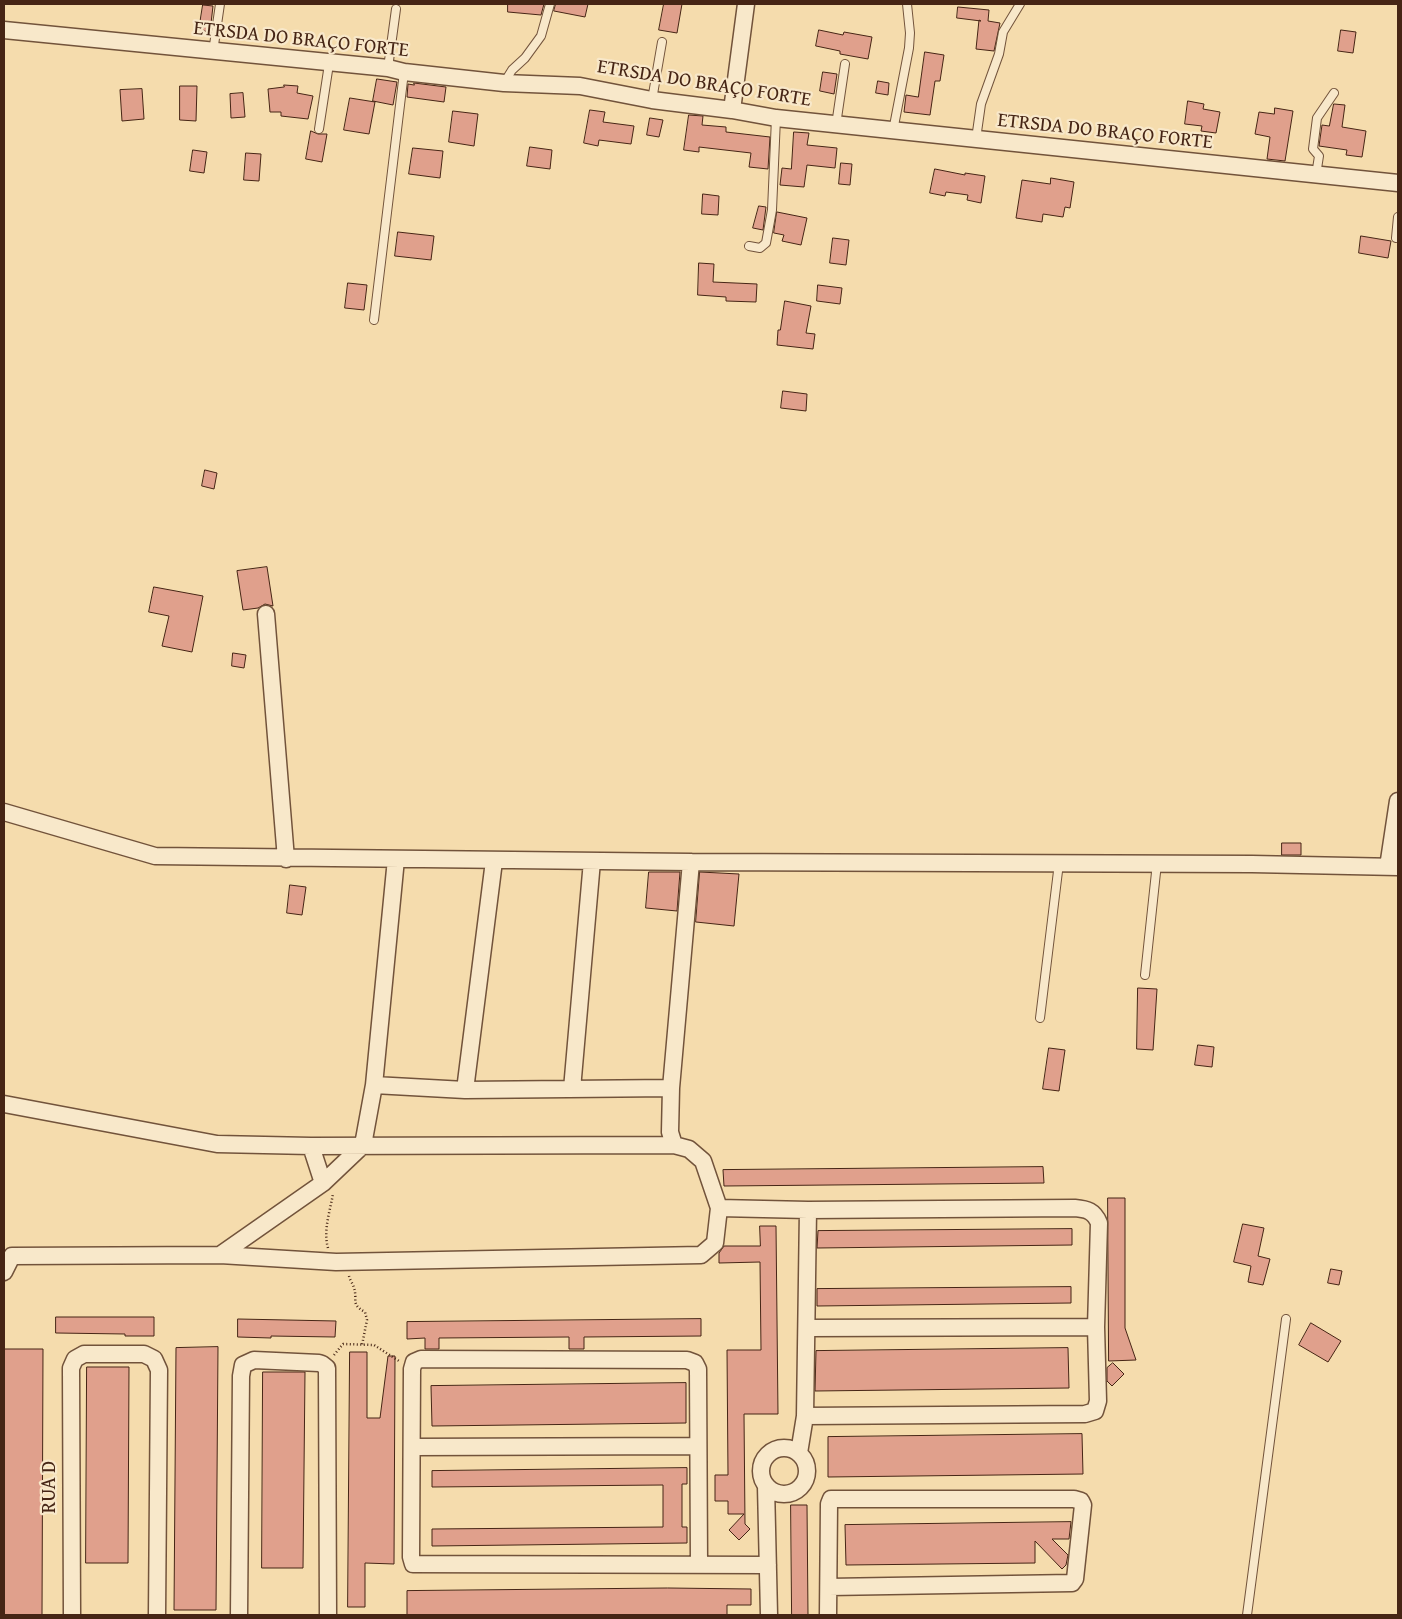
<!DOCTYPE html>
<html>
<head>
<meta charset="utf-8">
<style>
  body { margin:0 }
  #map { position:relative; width:1402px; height:1619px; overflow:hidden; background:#f5dcad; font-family:"Gentium Book Plus",serif }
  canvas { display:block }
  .frame { position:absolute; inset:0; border:5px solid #462515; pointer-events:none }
</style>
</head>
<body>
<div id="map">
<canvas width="1402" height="1619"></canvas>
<div class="frame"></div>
</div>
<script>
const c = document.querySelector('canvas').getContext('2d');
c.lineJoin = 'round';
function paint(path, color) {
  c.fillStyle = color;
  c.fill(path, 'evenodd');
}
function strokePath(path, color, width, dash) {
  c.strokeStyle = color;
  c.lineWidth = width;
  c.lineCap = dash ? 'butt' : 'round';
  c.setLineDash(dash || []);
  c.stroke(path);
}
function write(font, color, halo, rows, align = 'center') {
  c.font = font + ' "Gentium Book Plus",serif';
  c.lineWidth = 4.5;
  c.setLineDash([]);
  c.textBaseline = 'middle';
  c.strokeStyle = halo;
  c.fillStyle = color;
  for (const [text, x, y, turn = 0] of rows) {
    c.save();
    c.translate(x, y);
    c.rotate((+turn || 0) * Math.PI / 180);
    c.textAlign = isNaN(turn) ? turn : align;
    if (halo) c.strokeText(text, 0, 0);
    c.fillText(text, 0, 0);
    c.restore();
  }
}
const building = new Path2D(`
  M 508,4 L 544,4 L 541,15 L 508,12 Z
  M 556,4 L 588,4 L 585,17 L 554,11 Z
  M 664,4 L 682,4 L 677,33 L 659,30 Z
  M 203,5 L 213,6 L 210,32 L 199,30 Z
  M 958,7 L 989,10 L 988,21 L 1000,23 L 994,51 L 976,49 L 979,20 L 981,21 L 957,18 Z
  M 819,30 L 843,35 L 844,32 L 872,37 L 868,59 L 840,54 L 840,51 L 816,46 Z
  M 1341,30 L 1356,32 L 1353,53 L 1338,51 Z
  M 925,52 L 944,55 L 940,81 L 935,81 L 930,115 L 904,112 L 906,95 L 918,97 Z
  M 823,72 L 837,74 L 834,94 L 820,91 Z
  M 377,79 L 397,82 L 393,105 L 373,101 Z
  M 878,81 L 889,83 L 888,95 L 876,93 Z
  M 414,83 L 446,87 L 444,102 L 407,97 L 408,84 L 414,85 Z
  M 284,85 L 298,86 L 297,93 L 313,96 L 308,119 L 281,116 L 281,112 L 270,112 L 268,89 L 284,87 Z
  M 180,86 L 197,86 L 196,121 L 180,120 Z
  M 142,89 L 144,119 L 122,121 L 120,90 Z
  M 243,93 L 245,117 L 231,118 L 230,94 Z
  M 350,98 L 375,102 L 369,134 L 344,130 Z
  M 1188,101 L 1204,104 L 1203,109 L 1220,112 L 1216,133 L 1201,131 L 1202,126 L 1185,124 Z
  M 1334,104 L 1345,105 L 1342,127 L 1366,131 L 1362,157 L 1346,155 L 1347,150 L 1319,146 L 1322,125 L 1329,126 Z
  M 1275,108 L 1293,111 L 1285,161 L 1267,159 L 1270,137 L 1255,134 L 1259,112 L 1274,114 Z
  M 590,110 L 605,112 L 603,122 L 634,126 L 631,144 L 599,140 L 598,146 L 584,143 Z
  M 453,111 L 478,114 L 474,146 L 449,142 Z
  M 689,115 L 703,116 L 702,125 L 726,127 L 726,132 L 770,137 L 768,169 L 749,167 L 751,153 L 699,147 L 699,152 L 684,150 Z
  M 650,118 L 663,120 L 659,137 L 647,135 Z
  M 311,131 L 318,134 L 327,134 L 322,162 L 306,159 Z
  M 794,132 L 809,133 L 807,145 L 837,148 L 835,168 L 807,165 L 804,187 L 780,185 L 782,168 L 791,169 Z
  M 530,147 L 552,150 L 550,169 L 527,166 Z
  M 413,148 L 443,151 L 440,178 L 409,174 Z
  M 193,150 L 207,152 L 204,173 L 190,171 Z
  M 246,153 L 261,154 L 259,181 L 244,180 Z
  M 841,163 L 852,164 L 850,185 L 839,184 Z
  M 935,169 L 965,175 L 965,173 L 985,176 L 981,203 L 967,200 L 968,195 L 946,192 L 945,196 L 930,193 Z
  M 1051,178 L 1074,182 L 1070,208 L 1065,207 L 1063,217 L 1043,214 L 1042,222 L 1016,218 L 1022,180 L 1050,184 Z
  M 703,194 L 719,196 L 718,215 L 702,214 Z
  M 759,206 L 766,207 L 763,230 L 753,228 Z
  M 777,212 L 807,218 L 801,245 L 782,241 L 784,235 L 774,233 Z
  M 398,232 L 434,236 L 431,260 L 395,256 Z
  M 1361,236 L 1391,241 L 1388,258 L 1359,253 Z
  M 833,238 L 849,240 L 846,265 L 830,263 Z
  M 699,263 L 714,264 L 713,282 L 757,284 L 756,302 L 726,301 L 726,297 L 698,295 Z
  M 348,283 L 367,285 L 364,310 L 345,308 Z
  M 818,285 L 842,288 L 840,304 L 817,301 Z
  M 785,301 L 811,306 L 806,333 L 815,334 L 813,349 L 777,345 L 778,330 L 780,330 Z
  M 783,391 L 807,394 L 806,411 L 781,408 Z
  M 205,470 L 217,473 L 214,489 L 202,486 Z
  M 267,567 L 273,606 L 265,604 L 258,608 L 243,610 L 237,571 Z
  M 154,587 L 203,596 L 192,652 L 162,646 L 169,616 L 149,612 Z
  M 233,653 L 246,655 L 244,668 L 232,666 Z
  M 1282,843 L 1301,843 L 1301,855 L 1282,855 Z
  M 649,872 L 680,872 L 677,911 L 646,908 Z
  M 700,872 L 739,874 L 734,926 L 696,922 Z
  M 290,885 L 306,887 L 302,915 L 287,913 Z
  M 1138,988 L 1157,989 L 1153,1050 L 1137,1049 Z
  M 1198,1045 L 1214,1047 L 1212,1067 L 1195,1065 Z
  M 1049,1048 L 1065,1050 L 1059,1091 L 1043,1089 Z
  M 1043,1167 L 1044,1183 L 724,1186 L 723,1170 Z
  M 1108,1198 L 1125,1198 L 1125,1328 L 1136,1360 L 1109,1361 Z
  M 1243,1224 L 1264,1228 L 1258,1256 L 1270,1259 L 1263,1285 L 1248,1282 L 1251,1266 L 1234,1262 Z
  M 760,1226 L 776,1226 L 778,1414 L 744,1414 L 745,1524 L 750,1529 L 739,1540 L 729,1530 L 744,1514 L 728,1514 L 728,1501 L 715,1501 L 715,1475 L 728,1475 L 727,1350 L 761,1350 L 760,1262 L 719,1263 L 719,1253 L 724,1246 L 760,1246 Z
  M 1072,1229 L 1072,1245 L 817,1248 L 818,1231 Z
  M 1331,1269 L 1342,1271 L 1339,1285 L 1328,1283 Z
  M 1071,1287 L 1071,1303 L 817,1306 L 817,1289 Z
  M 56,1317 L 154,1317 L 154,1336 L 125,1336 L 125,1334 L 56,1333 Z
  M 238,1319 L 336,1321 L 335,1337 L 271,1336 L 271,1338 L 238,1337 Z
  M 701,1319 L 701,1336 L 584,1337 L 584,1349 L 569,1349 L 569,1337 L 439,1338 L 439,1349 L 425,1349 L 425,1338 L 407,1339 L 407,1322 Z
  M 1311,1323 L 1341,1341 L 1328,1362 L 1299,1345 Z
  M 218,1347 L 216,1610 L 174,1610 L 176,1348 Z
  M 1068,1348 L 1069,1388 L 815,1391 L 816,1351 Z
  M 4,1349 L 43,1349 L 42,1615 L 4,1615 Z
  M 350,1352 L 367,1352 L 367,1418 L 380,1418 L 388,1356 L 395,1356 L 394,1564 L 365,1563 L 365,1607 L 348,1607 Z
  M 1113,1363 L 1124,1374 L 1112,1386 L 1107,1381 L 1107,1368 Z
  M 87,1367 L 129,1367 L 128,1563 L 86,1563 Z
  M 263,1372 L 305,1372 L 303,1568 L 262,1568 Z
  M 686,1383 L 686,1423 L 432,1426 L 431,1386 Z
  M 1082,1434 L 1083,1474 L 828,1477 L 828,1437 Z
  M 687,1468 L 687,1484 L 682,1484 L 682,1527 L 687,1527 L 687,1543 L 432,1546 L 432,1529 L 663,1527 L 663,1485 L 432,1487 L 432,1471 Z
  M 791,1505 L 807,1505 L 808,1615 L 792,1615 Z
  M 1071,1522 L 1069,1539 L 1052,1539 L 1068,1555 L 1066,1565 L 1062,1569 L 1035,1541 L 1035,1563 L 846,1565 L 845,1525 Z
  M 668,1588 L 751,1589 L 751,1605 L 727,1605 L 727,1615 L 407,1615 L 407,1591 Z`);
const path = new Path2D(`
  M 328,1248 C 323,1231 330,1211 333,1194
  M 349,1276 C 350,1280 353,1284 354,1288 C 358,1300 350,1304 365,1312 L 367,1320 L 362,1345
  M 334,1355 L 343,1344 L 374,1345 L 399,1361`);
const service = new Path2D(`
  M 213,52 L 220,4
  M 388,68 L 396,9
  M 504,83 L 512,70 L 525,58 L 541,36 L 550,4
  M 652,100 L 662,42
  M 836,125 L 845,64
  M 319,129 L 329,64
  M 893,131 L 909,48 L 910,33 L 907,4
  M 976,139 L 981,104 L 999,54 L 1003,32 L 1020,4
  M 1316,175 L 1319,156 L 1313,149 L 1317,118 L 1334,93
  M 1396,238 L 1398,217
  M 749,246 L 760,248 L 766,243 L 772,210 L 776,118
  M 374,320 L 404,72
  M 1145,975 L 1157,863
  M 1040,1018 L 1059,863
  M 1247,1615 L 1286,1319`);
const minor = new Path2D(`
  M 4,30 L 388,68 L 404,72 L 504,83 L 580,86 L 652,100 L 732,110 L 776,118 L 1398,183
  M 732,110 L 746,4
  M 266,614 L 286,859
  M 4,812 L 155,856 L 691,862 L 1252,864 L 1398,867
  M 396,859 L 374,1085 L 465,1090 L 671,1088 L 691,862
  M 1388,867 L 1398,801
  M 572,1089 L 592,861
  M 465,1090 L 494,861
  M 4,1104 L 217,1144 L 311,1146 L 674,1145
  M 311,1146 L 323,1183
  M 719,1208 L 808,1210 L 1075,1208 C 1087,1209 1094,1211 1099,1223 L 1096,1327 L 1098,1401 L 1095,1411 L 1085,1414 L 805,1416
  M 220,1255 L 323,1183 L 363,1145 L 374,1085
  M 4,1272 L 12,1256 L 220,1255 L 336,1262 L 701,1255 L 715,1243 L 719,1208 L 703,1161 L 689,1149 L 674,1145 L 670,1132 L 671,1088
  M 807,1328 L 1096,1327
  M 412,1447 L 698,1446
  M761 1471a23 23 0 1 1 46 0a23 23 0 1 1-46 0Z
  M 799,1453 L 805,1416 L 808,1210
  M 766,1486 L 769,1615
  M 699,1564 L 698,1369 L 695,1363 L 687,1360 L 421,1359 L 414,1362 L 412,1369 L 411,1557 L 413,1564 L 768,1565
  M 72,1615 L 71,1368 L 75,1359 L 84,1354 L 144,1354 L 154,1359 L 159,1370 L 157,1615
  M 239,1615 L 241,1376 L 243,1365 L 254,1360 L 319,1363 L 322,1364 L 327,1368 L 328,1615
  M 828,1615 L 829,1504 L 831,1499 L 1074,1499 L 1081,1501 L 1083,1505 L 1075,1579 L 1072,1583 L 829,1587`);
const streetNames = [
  ["ETRSDA DO BRAÇO FORTE",301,40,6],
  ["ETRSDA DO BRAÇO FORTE",704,84,9],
  ["ETRSDA DO BRAÇO FORTE",1105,132,6],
  ["RUA D",50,1487,-90]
];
paint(building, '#e0a08c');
strokePath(building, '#462515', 1);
strokePath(service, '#72533b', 10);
strokePath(minor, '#72533b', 19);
strokePath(path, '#462515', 2.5, [1, 2.5]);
strokePath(service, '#f8e8ca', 8);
strokePath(minor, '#f8e8ca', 16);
write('20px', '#462515', '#f8e8ca', streetNames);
</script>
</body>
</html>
